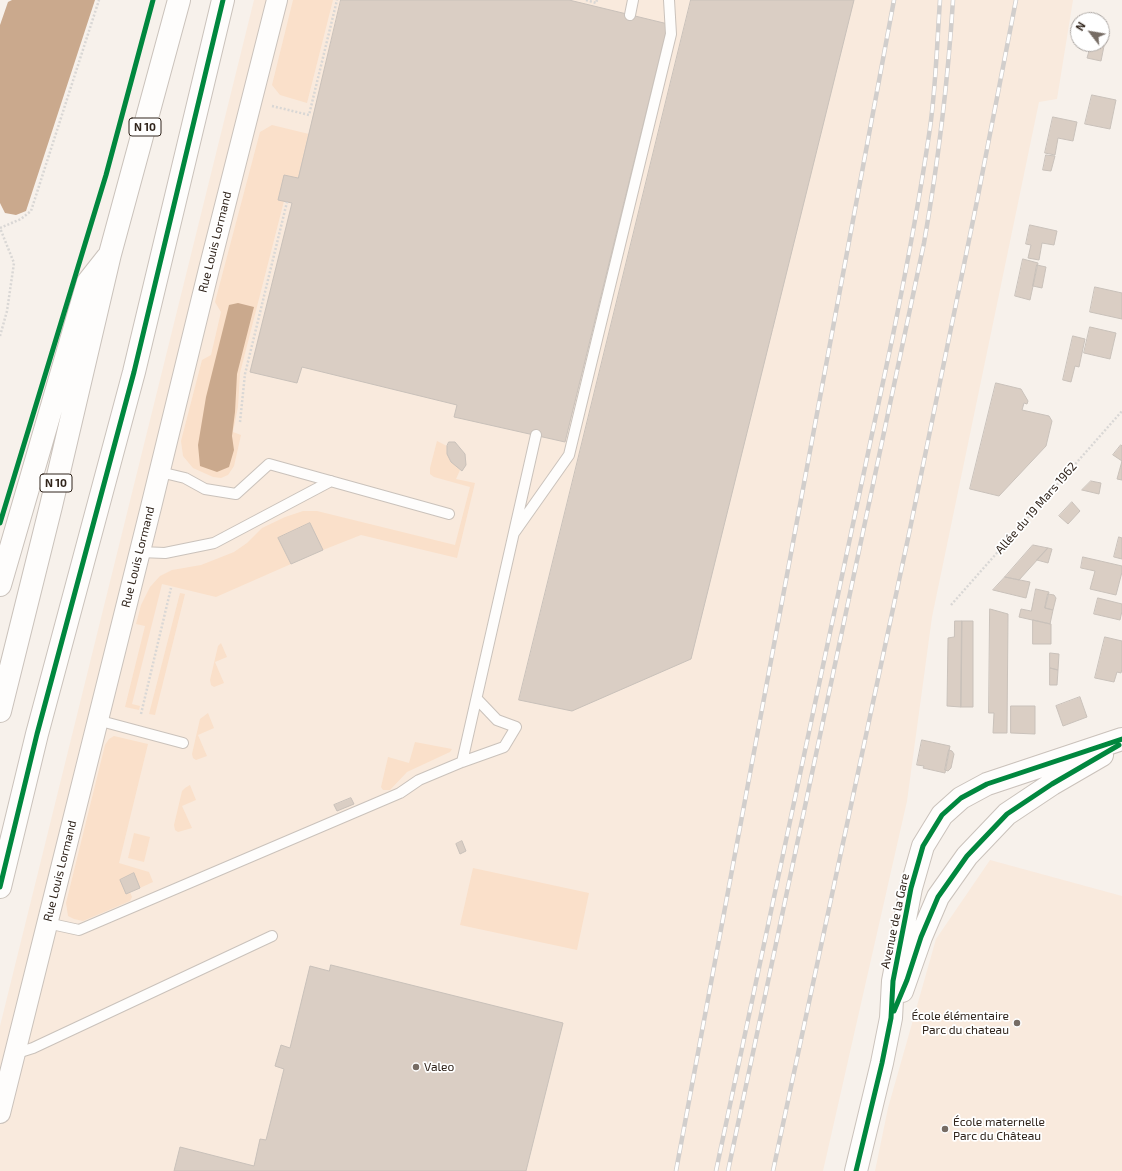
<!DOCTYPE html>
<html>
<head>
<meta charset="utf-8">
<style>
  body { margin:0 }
  #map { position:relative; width:1122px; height:1171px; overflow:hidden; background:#f7f1eb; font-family:"Exo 2",sans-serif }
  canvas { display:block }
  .north { position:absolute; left:1070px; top:12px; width:40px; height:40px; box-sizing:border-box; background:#fff; border:1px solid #ada8a4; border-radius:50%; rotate:301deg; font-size:11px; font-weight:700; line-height:16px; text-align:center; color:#31251c }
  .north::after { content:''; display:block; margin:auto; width:14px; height:18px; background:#766c64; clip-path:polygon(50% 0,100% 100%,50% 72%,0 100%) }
</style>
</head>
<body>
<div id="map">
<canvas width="1122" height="1171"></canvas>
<div class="north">N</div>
</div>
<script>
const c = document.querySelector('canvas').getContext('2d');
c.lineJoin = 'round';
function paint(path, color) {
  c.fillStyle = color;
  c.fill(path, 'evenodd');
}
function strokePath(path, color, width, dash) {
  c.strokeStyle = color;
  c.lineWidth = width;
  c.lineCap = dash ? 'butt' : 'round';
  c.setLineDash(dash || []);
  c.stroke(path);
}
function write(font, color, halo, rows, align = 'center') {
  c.font = font + ' "Exo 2",sans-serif';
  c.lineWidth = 3.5;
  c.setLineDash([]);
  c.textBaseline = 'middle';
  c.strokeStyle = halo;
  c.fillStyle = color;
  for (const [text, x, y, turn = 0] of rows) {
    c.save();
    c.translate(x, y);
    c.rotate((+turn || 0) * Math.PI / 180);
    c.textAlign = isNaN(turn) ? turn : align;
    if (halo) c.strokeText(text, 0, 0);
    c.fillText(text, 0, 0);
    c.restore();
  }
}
const built = new Path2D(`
  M 254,0 L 1073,0 L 1057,99 L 1039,102 L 932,617 L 907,801 L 823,1171 L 0,1171 L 0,1026 Z
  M 990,860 L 1122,896 L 1122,1171 L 875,1171 L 888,1108 L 936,939 Z`);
const green = new Path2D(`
  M 293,0 L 333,0 L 307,103 L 280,95 L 272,85 Z
  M 272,125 L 309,134 L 298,178 L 284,201 L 240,373 L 238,407 L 233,432 L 241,435 L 234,466 L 228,475 L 221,478 L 213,477 L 193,468 L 183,456 L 181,441 L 202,360 L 211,355 L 221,312 L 215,302 L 260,132 Z
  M 437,441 L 447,446 C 447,457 452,462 460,470 L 456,479 L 475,483 L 457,558 L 361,535 L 323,550 L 310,523 L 279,538 L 291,564 L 216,597 L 162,584 L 132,704 L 140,706 L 139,710 L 125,707 L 145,626 L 136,624 L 141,605 L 150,587 L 160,576 L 172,570 L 201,565 L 234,552 L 247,543 L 262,528 L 285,517 L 303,511 L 317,511 L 455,545 L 470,487 L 434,477 L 430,474 L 430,468 Z
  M 180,593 L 185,594 L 155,715 L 149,714 Z
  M 221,643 L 227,657 L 215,662 L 224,683 L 214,687 L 211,685 L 210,680 L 218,646 Z
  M 208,713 L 214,728 L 198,735 L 207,756 L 196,760 L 193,758 L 192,754 L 200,719 Z
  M 114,736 L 148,744 L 119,863 L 149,872 L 153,882 L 140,888 L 134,873 L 120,880 L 126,893 L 130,892 L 132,897 L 130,901 L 83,921 L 74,919 L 68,916 L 66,903 L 105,745 L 109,739 Z
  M 415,742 L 452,749 L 450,752 L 407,772 L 390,790 L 383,790 L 381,787 L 388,757 L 409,763 Z
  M 190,785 L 196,800 L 182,806 L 192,828 L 178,832 L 175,830 L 174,825 L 182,791 L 185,788 Z
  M 134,833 L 150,837 L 144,862 L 128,858 Z
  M 473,868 L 589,893 L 577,950 L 460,925 Z`);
const water = new Path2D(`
  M 12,0 L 95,0 L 26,211 L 16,215 L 5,213 L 0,203 L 0,25 L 8,2 Z
  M 238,303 L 254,307 L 237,374 L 235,412 L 232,436 L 234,450 L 229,467 L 217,472 L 200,466 L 198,445 L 206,397 L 229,305 Z`);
const building = new Path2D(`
  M 341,0 L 569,0 L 668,24 L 565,442 L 454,417 L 457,405 L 302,367 L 297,383 L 250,372 L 292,203 L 278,200 L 284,175 L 298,178 Z
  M 691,0 L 854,0 L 691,659 L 572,711 L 519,700 Z
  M 1102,25 L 1108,26 L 1101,61 L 1087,58 L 1089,51 L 1082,49 L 1083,44 L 1102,44 Z
  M 1092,95 L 1116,100 L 1110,129 L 1085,124 Z
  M 1053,117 L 1077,122 L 1073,141 L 1058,138 L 1055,155 L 1045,153 Z
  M 1046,155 L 1055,156 L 1051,171 L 1043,170 Z
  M 1030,225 L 1057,231 L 1054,245 L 1042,243 L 1039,260 L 1028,258 L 1031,245 L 1026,244 Z
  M 1023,259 L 1038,263 L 1030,300 L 1015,296 Z
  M 1037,265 L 1046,267 L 1042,288 L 1033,286 Z
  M 1095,287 L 1122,293 L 1122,319 L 1090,312 Z
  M 1090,327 L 1116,333 L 1110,359 L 1084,353 Z
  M 1073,336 L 1085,339 L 1079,367 L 1075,366 L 1071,382 L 1063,380 Z
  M 996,383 L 1021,389 L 1028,401 L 1027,404 L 1024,403 L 1022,410 L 1049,416 L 1052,421 L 1046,446 L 999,496 L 970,489 Z
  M 449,442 L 455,442 L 465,454 L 466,465 L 462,471 L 451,462 L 447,454 L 447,446 Z
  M 1121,445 L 1122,446 L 1122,480 L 1117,479 L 1122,461 L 1113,455 Z
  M 1091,481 L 1101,483 L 1099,494 L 1082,490 Z
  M 1072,502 L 1080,511 L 1068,524 L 1059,516 Z
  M 310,523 L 323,550 L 291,564 L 278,538 Z
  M 1119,537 L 1122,538 L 1122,559 L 1114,557 Z
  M 1033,545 L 1048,548 L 1019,580 L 1005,577 Z
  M 1048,548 L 1052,549 L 1048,563 L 1037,560 Z
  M 1083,557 L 1122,566 L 1122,572 L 1116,595 L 1090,589 L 1095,571 L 1081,568 Z
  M 1005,577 L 1030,582 L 1026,598 L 993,590 Z
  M 1036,589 L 1049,592 L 1045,608 L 1053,610 L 1050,624 L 1019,617 L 1021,609 L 1031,611 Z
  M 1048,594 L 1054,595 L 1056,598 L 1053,610 L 1045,608 Z
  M 1098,598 L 1122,604 L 1122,611 L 1120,620 L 1094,614 Z
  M 990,609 L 1008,614 L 1007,733 L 993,733 L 994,713 L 989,713 Z
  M 1033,620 L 1051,624 L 1051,644 L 1033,644 Z
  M 955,621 L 962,621 L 961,707 L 947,706 L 948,638 L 954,637 Z
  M 962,621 L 973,621 L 973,707 L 961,707 Z
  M 1105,637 L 1122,641 L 1122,669 L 1121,673 L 1117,672 L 1114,682 L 1095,678 Z
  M 1050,653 L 1059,654 L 1058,670 L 1050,668 Z
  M 1050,668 L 1058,670 L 1057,685 L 1050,685 Z
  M 1080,697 L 1087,717 L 1063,726 L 1056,706 Z
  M 1011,706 L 1035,706 L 1035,734 L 1011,733 Z
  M 922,740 L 950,746 L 945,773 L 923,768 L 924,766 L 917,765 Z
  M 949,750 L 952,751 L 954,754 L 951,768 L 948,771 L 945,770 Z
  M 351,798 L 354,804 L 337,811 L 334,805 Z
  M 462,841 L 466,851 L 460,854 L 456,844 Z
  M 134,873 L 140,888 L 126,894 L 120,880 Z
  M 331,965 L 563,1023 L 526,1171 L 174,1171 L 180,1147 L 254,1166 L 260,1139 L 266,1140 L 284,1069 L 275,1066 L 281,1045 L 290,1048 L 310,966 L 329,971 Z`);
const path = new Path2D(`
  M 586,0 L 596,3 L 597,0
  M 272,106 L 309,115 L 337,0
  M 0,228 L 21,219 L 31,211 L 99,0
  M 0,336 L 7,311 L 14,263 L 0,228
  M 240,422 L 245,374 L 287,202
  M 951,605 L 1122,411
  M 141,714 L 171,588`);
const lane = new Path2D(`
  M 630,15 L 633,0
  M 160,472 L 185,478 L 205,489 L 236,494 L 269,464 L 449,514
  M 514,533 L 569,455 L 671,34 L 669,0
  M 140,552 L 165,553 L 214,543 L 331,481
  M 97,720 L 183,743
  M 462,762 L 536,435
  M 47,923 L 79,930 L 400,793 L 419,780 L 462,762 L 504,747 L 516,727 L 497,720 L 477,699
  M 14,1054 L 33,1048 L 272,936`);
const street = new Path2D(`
  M 0,1113 L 151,507 L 209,269 L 277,0`);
const secondary = new Path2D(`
  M 902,991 L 921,937 L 938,897 L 967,856 L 1007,814 L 1052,784 L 1102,755
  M 856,1171 L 882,1063 L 891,1018 L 893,981 L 911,888 L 923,846 L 942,815 L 961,798 L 987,784 L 1122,739`);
const primary = new Path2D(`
  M 0,585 L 88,282 L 107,258
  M 0,711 L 51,506 L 110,254 L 179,0
  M 0,887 L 37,734 L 134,372 L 223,0`);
const rail = new Path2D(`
  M 676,1171 L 894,0
  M 716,1171 L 893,335 C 907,266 920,197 930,128 C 936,85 937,43 940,0
  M 728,1171 L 924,243 C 938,163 948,81 953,0
  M 773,1171 L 910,529 L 977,201 L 1016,0`);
const cycleway = new Path2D(`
  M 0,523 L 106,175 L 153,0
  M 0,887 L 37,734 L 134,372 L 223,0
  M 894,1011 L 907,980 L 921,937 L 938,897 L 967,856 L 1007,814 L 1052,784 L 1119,745
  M 856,1171 L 882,1063 L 891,1018 L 893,981 L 911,888 L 923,846 L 942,815 L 961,798 L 987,784 L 1122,739`);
const markers = [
  [1017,1023,4,"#766c64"],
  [416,1067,4,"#766c64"],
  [945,1129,4,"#766c64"]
];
const shields = [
  [145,127,32],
  [56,483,32]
];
const shieldNames = [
  ["N 10",145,127],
  ["N 10",56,483]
];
const streetNames = [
  ["Rue Louis Lormand",215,242,-76],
  ["Allée du 19 Mars 1962",1036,508,-49],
  ["Rue Louis Lormand",138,557,-76],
  ["Rue Louis Lormand",60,871,-76],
  ["Avenue de la Gare",895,921,-78]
];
const poiNames = [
  ["École élémentaire",1009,1016,"right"],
  ["Parc du chateau",1009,1030,"right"],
  ["Valeo",424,1067],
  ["École maternelle",953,1122],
  ["Parc du Château",953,1136]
];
paint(built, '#f9eadd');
paint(green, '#fae0ca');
paint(water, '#caa98d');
paint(building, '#dacec4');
strokePath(building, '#c9c1ba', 1);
strokePath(lane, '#cac2bb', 12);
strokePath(street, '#cac2bb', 22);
strokePath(secondary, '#cac2bb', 24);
strokePath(primary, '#cac2bb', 24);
strokePath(path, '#d9d7d5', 2.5, [2, 2]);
strokePath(lane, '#fefdfc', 10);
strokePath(street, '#fefdfc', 20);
strokePath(secondary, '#fefdfc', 22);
strokePath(primary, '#fefdfc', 22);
strokePath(rail, '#d1cecc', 4.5);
strokePath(rail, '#fff', 3, [9]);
strokePath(cycleway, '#00873e', 5);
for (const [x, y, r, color] of markers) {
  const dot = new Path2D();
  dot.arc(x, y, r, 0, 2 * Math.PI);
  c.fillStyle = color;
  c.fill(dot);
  strokePath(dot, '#fff', 1.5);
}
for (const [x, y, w] of shields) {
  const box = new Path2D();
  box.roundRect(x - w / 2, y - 9, w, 18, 3);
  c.fillStyle = '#fff';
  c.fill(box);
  strokePath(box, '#31251c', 1);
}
write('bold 11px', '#31251c', null, shieldNames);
write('12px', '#31251c', '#fff', streetNames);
write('12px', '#31251c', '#fff', poiNames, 'left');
</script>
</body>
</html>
